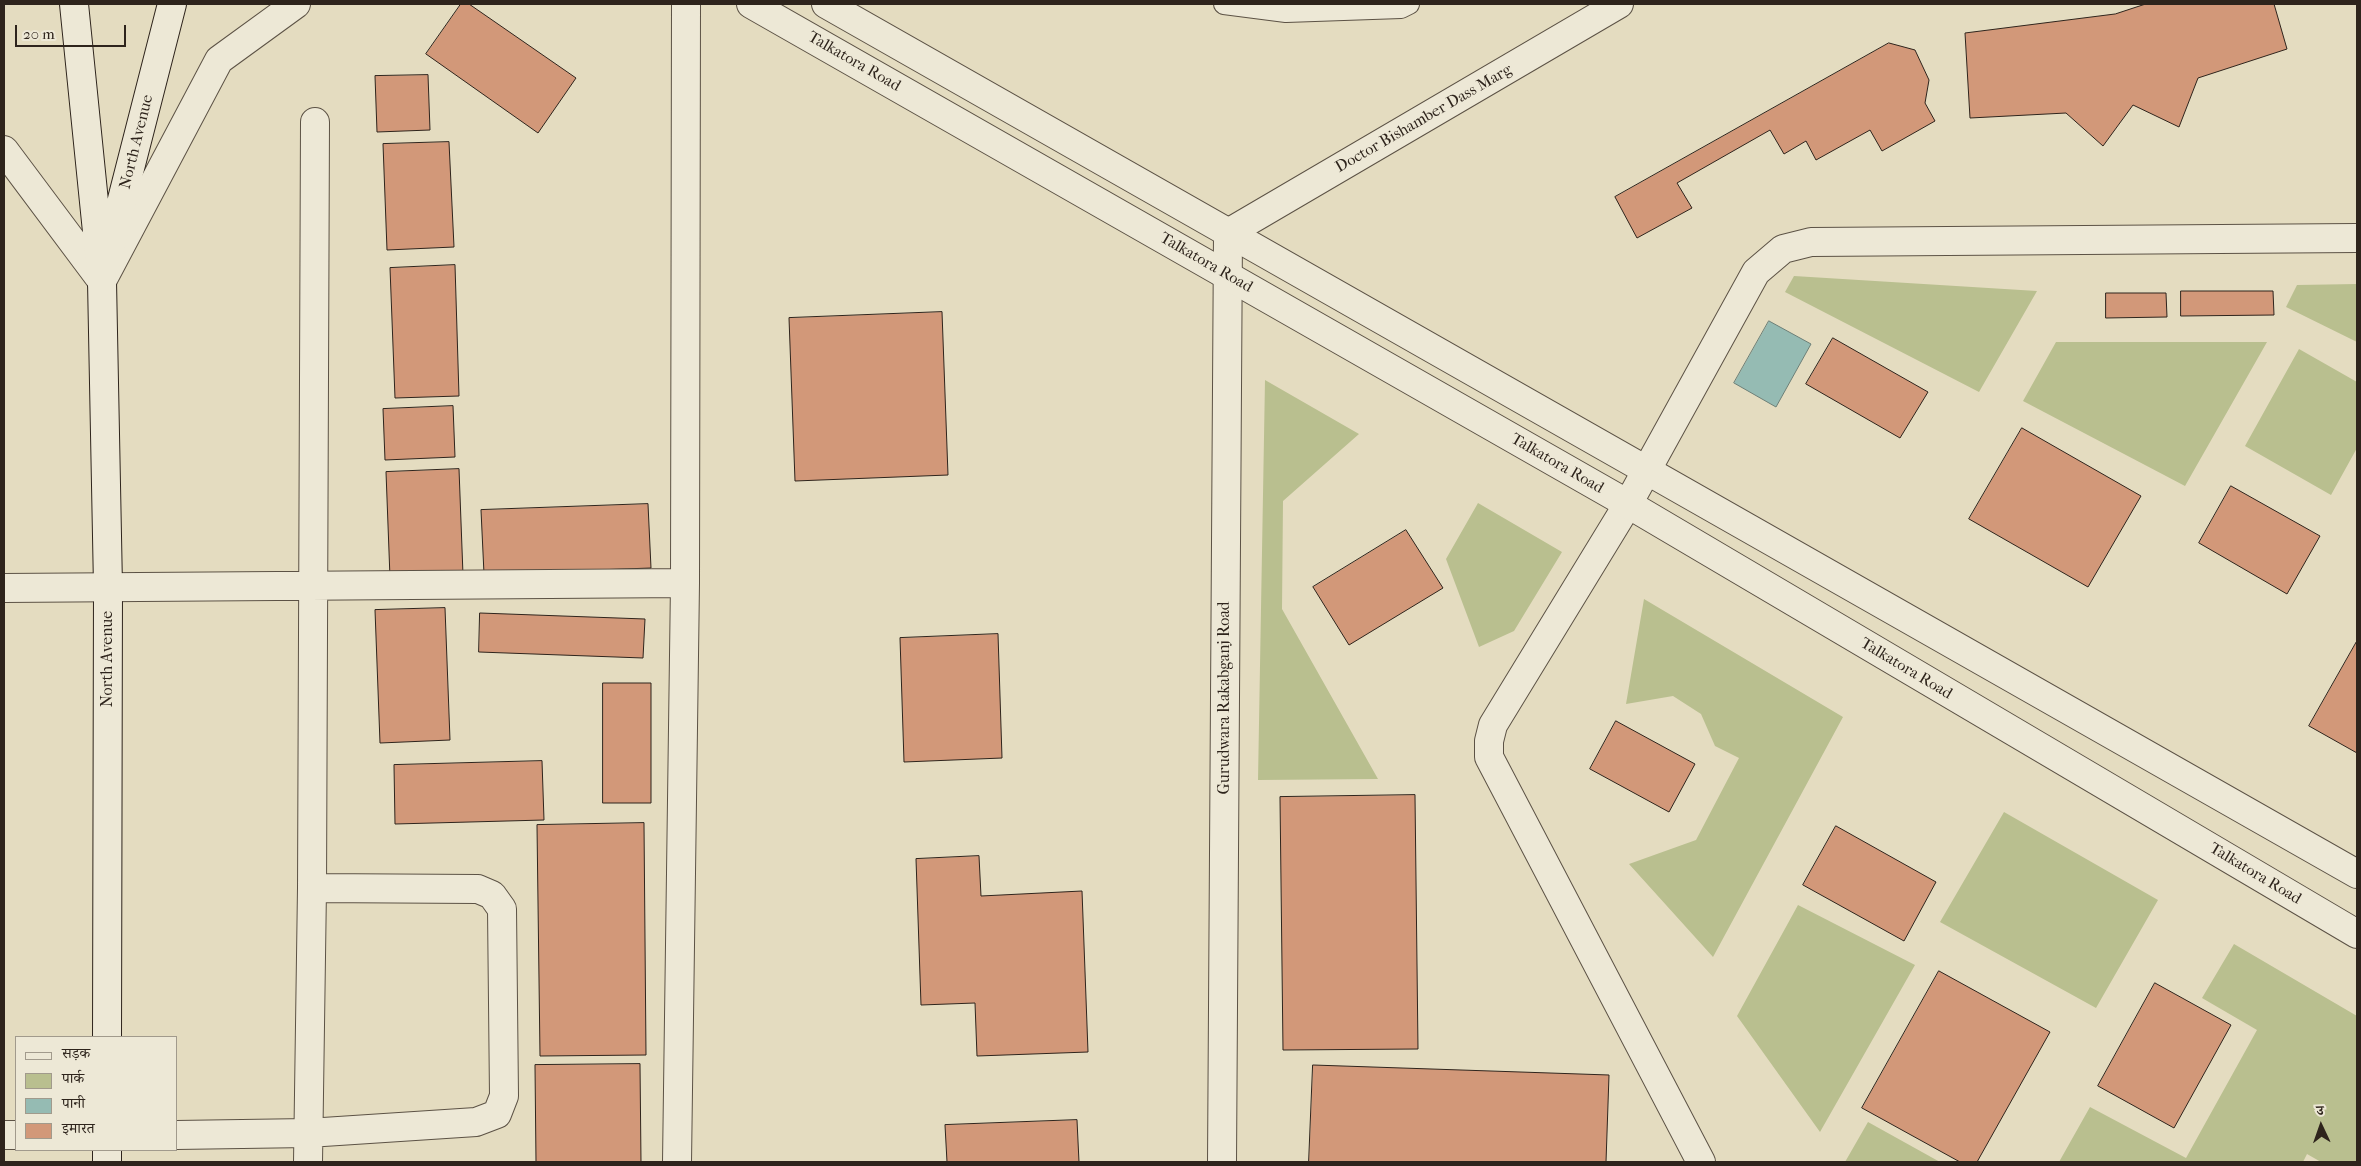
<!DOCTYPE html>
<html>
<head>
<meta charset="utf-8">
<style>
  body { margin:0 }
  #map { position:relative; width:2361px; height:1166px; overflow:hidden; background:#e4dcc0; font-family:"IM FELL French Canon","Noto Serif Devanagari",serif }
  canvas { display:block }
  .frame { position:absolute; inset:0; border:5px solid #2e241c; pointer-events:none }
  .legend { position:absolute; left:15px; top:1036px; width:162px; height:115px; box-sizing:border-box; background:#ede8d6; border:1px solid #a19a8c; margin:0; padding:6px 9px; list-style:none; font-size:15px; color:#2e241c }
  .legend li { display:flex; align-items:center; gap:10px; height:25px }
  .legend b { width:25px; border:1px solid #a19a8c }
  .north { position:absolute; left:2296px; top:1101px; width:50px; height:50px; -webkit-text-stroke:4px #ede8d6; paint-order:stroke; rotate:357deg; font-size:14px; font-weight:700; line-height:20px; text-align:center; color:#2e241c }
  .north::after { content:''; display:block; margin:auto; width:18px; height:22px; background:#2e241c; clip-path:polygon(50% 0,100% 100%,50% 72%,0 100%) }
  .scale { position:absolute; left:15px; top:25px; width:111px; height:22px; box-sizing:border-box; border:2px solid #2e241c; border-top:0; padding-left:6px; font-size:15px; line-height:18px; white-space:nowrap; color:#2e241c; -webkit-text-stroke:4px #ede8d6; paint-order:stroke }
</style>
</head>
<body>
<div id="map">
<canvas width="2361" height="1166"></canvas>
<div class="frame"></div>
<ul class="legend">
<li><b style="height:6px;background:#ede8d6"></b>सड़क</li>
<li><b style="height:14px;background:#b9bf8f"></b>पार्क</li>
<li><b style="height:14px;background:#95bbb3"></b>पानी</li>
<li><b style="height:14px;background:#d29879"></b>इमारत</li>
</ul>
<div class="north">उ</div>
<div class="scale">20 m</div>
</div>
<script>
const c = document.querySelector('canvas').getContext('2d');
c.lineJoin = 'round';
function paint(path, color) {
  c.fillStyle = color;
  c.fill(path, 'evenodd');
}
function strokePath(path, color, width, dash) {
  c.strokeStyle = color;
  c.lineWidth = width;
  c.lineCap = dash ? 'butt' : 'round';
  c.setLineDash(dash || []);
  c.stroke(path);
}
function write(font, color, halo, rows, align = 'center') {
  c.font = font + ' "IM FELL French Canon",serif';
  c.lineWidth = 4;
  c.setLineDash([]);
  c.textBaseline = 'middle';
  c.strokeStyle = halo;
  c.fillStyle = color;
  for (const [text, x, y, turn = 0] of rows) {
    c.save();
    c.translate(x, y);
    c.rotate((+turn || 0) * Math.PI / 180);
    c.textAlign = isNaN(turn) ? turn : align;
    if (halo) c.strokeText(text, 0, 0);
    c.fillText(text, 0, 0);
    c.restore();
  }
}
const green = new Path2D(`
  M 1794,276 L 2037,291 L 1979,392 L 1785,292 Z
  M 2357,284 L 2357,342 L 2286,307 L 2297,285 Z
  M 2056,342 L 2267,342 L 2185,486 L 2023,401 Z
  M 2299,349 L 2357,382 L 2357,448 L 2331,495 L 2245,446 Z
  M 1265,380 L 1359,434 L 1283,501 L 1282,609 L 1378,779 L 1258,780 Z
  M 1478,503 L 1562,552 L 1514,631 L 1479,647 L 1446,559 Z
  M 1644,599 L 1843,717 L 1713,957 L 1629,864 L 1696,840 L 1739,758 L 1715,746 L 1701,714 L 1673,696 L 1626,704 Z
  M 2004,812 L 2158,900 L 2096,1008 L 1940,922 Z
  M 1798,905 L 1915,965 L 1820,1132 L 1737,1016 Z
  M 2234,944 L 2357,1016 L 2357,1162 L 2321,1162 L 2307,1154 L 2303,1162 L 2059,1162 L 2090,1107 L 2186,1158 L 2257,1030 L 2202,998 Z
  M 1868,1122 L 1940,1162 L 1845,1162 Z`);
const water = new Path2D(`
  M 1769,321 L 1811,344 L 1776,407 L 1734,383 Z`);
const building = new Path2D(`
  M 461,4 L 469,4 L 576,78 L 538,133 L 426,54 Z
  M 2146,4 L 2274,4 L 2287,49 L 2198,78 L 2179,127 L 2133,105 L 2103,146 L 2066,113 L 1970,118 L 1965,33 L 2115,14 Z
  M 1889,43 L 1915,50 L 1929,80 L 1925,103 L 1935,121 L 1882,151 L 1870,130 L 1816,160 L 1806,141 L 1784,154 L 1770,130 L 1677,183 L 1692,208 L 1637,238 L 1615,197 Z
  M 428,75 L 430,130 L 377,132 L 375,76 Z
  M 449,142 L 454,247 L 387,250 L 383,144 Z
  M 455,265 L 459,396 L 395,398 L 390,268 Z
  M 2181,291 L 2273,291 L 2274,315 L 2181,316 Z
  M 2106,293 L 2166,293 L 2167,317 L 2106,318 Z
  M 942,312 L 948,475 L 795,481 L 789,318 Z
  M 1833,338 L 1928,392 L 1900,438 L 1806,384 Z
  M 453,406 L 455,457 L 385,460 L 383,409 Z
  M 2022,428 L 2141,496 L 2088,587 L 1969,519 Z
  M 459,469 L 463,575 L 390,578 L 386,472 Z
  M 2231,486 L 2320,536 L 2287,594 L 2199,543 Z
  M 648,504 L 651,568 L 484,574 L 481,510 Z
  M 1406,530 L 1443,588 L 1349,645 L 1313,587 Z
  M 445,608 L 450,740 L 380,743 L 375,610 Z
  M 480,613 L 645,619 L 643,658 L 479,652 Z
  M 998,634 L 1002,758 L 904,762 L 900,638 Z
  M 2357,641 L 2357,753 L 2309,726 Z
  M 603,683 L 651,683 L 651,803 L 603,803 Z
  M 1616,721 L 1695,764 L 1669,812 L 1590,769 Z
  M 542,761 L 544,820 L 395,824 L 394,765 Z
  M 1415,795 L 1418,1049 L 1283,1050 L 1280,797 Z
  M 644,823 L 646,1055 L 540,1056 L 537,825 Z
  M 1836,826 L 1936,882 L 1904,941 L 1803,885 Z
  M 979,856 L 981,896 L 1082,891 L 1088,1052 L 977,1056 L 975,1003 L 921,1005 L 916,859 Z
  M 1939,971 L 2050,1032 L 1977,1162 L 1960,1162 L 1862,1108 Z
  M 2155,983 L 2231,1025 L 2174,1128 L 2098,1086 Z
  M 640,1064 L 641,1162 L 536,1162 L 535,1065 Z
  M 1313,1065 L 1609,1075 L 1606,1162 L 1309,1162 Z
  M 1077,1120 L 1079,1162 L 947,1162 L 945,1125 Z`);
const service = new Path2D(`
  M 1224,4 L 1286,12 L 1401,8 L 1409,4`);
const minor = new Path2D(`
  M 4,150 L 102,281 L 219,60 L 296,4
  M 4,588 L 685,583
  M 4,1135 L 16,1135
  M 176,1135 L 308,1133 L 476,1122 L 497,1114 L 504,1096 L 502,909 L 492,895 L 478,889 L 312,888
  M 308,1162 L 312,888 L 315,122
  M 677,1162 L 685,583 L 686,4
  M 1222,1162 L 1228,233 L 1619,4
  M 1701,1162 L 1489,757 L 1489,741 L 1493,725 L 1628,504 L 1756,272 L 1783,249 L 1811,242 L 2357,238`);
const tertiary = new Path2D(`
  M 751,4 L 1628,504 L 2357,934
  M 826,4 L 2357,874`);
const secondary = new Path2D(`
  M 74,4 L 102,281 L 108,587 L 107,1037
  M 106,262 L 172,4
  M 107,1162 L 107,1150`);
const streetNames = [
  ["Talkatora Road",854,62,30],
  ["Doctor Bishamber Dass Marg",1424,119,-30],
  ["North Avenue",137,142,-76],
  ["Talkatora Road",1206,263,30],
  ["Talkatora Road",1557,464,30],
  ["North Avenue",108,659,-90],
  ["Talkatora Road",1906,669,31],
  ["Gurudwara Rakabganj Road",1225,698,-90],
  ["Talkatora Road",2255,874,31]
];
paint(green, '#b9bf8f');
paint(water, '#95bbb3');
strokePath(water, '#6c7f77', 1);
paint(building, '#d29879');
strokePath(building, '#2e241c', 1);
strokePath(service, '#5c5245', 22);
strokePath(minor, '#5c5245', 30);
strokePath(tertiary, '#5c5245', 30);
strokePath(secondary, '#2e241c', 30);
strokePath(service, '#ede8d6', 20);
strokePath(minor, '#ede8d6', 28);
strokePath(tertiary, '#ede8d6', 28);
strokePath(secondary, '#ede8d6', 28);
write('16px', '#2e241c', '#ede8d6', streetNames);
</script>
</body>
</html>
